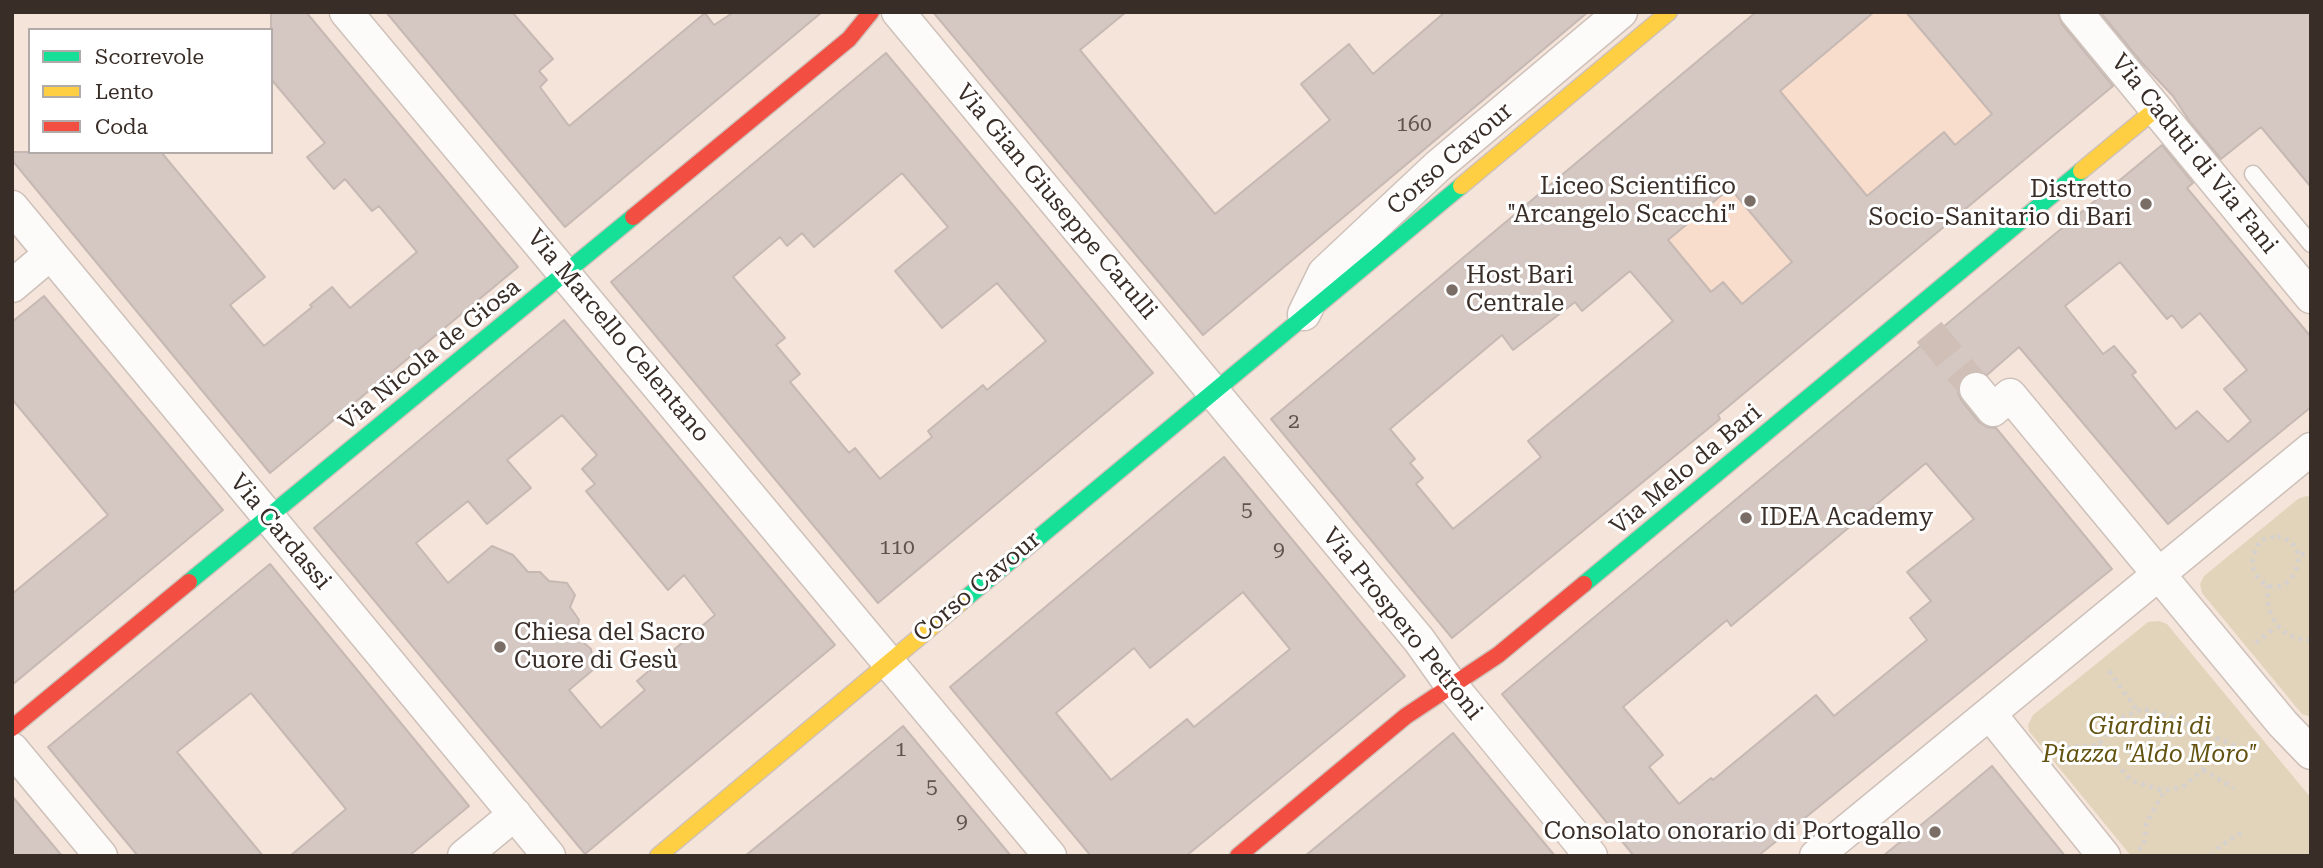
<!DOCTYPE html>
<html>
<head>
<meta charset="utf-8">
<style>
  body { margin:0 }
  #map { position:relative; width:2323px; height:868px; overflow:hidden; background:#f4e4da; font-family:"Roboto Serif",serif }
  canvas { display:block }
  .frame { position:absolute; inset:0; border:14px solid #392d27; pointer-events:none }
  .legend { position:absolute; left:28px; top:28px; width:245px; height:126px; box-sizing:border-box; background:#fff; border:2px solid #b0aba9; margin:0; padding:9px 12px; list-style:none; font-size:21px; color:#392d27 }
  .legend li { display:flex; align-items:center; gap:14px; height:35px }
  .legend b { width:35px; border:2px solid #b0aba9 }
</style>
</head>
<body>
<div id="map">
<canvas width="2323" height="868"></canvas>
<div class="frame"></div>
<ul class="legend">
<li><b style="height:9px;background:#16e098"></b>Scorrevole</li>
<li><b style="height:9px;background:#ffcf43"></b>Lento</li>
<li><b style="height:9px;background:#f24e42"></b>Coda</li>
</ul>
</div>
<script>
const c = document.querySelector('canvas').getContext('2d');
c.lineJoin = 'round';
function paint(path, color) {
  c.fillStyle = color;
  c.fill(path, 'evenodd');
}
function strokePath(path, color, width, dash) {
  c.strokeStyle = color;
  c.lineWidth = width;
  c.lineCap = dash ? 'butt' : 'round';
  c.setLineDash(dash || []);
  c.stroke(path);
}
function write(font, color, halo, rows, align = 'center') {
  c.font = font + ' "Roboto Serif",serif';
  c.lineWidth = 6;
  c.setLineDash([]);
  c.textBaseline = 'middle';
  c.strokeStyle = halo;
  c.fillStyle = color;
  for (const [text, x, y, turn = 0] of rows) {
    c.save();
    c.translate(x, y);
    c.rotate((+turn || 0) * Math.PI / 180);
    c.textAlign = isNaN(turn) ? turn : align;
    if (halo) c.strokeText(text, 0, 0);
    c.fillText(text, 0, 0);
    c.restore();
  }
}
const built = new Path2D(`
  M 1756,12 L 2042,12 L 2108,91 L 1729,405 L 1674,322 L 1614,253 Z`);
const green = new Path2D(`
  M 2306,496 L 2311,497 L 2311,717 L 2302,714 L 2202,593 L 2200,584 L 2204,576 L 2298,499 Z
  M 2159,621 L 2167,624 L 2311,798 L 2311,856 L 2131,856 L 2029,731 L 2028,725 L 2033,715 L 2148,622 Z`);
const building = new Path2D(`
  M 271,12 L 306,12 L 518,267 L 270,473 L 12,160 L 12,152 L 161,152 L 265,277 L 230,305 L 264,346 L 312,307 L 310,305 L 332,287 L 350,308 L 417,252 L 379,206 L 372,211 L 345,179 L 334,189 L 307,157 L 325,143 L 271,79 Z
  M 386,12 L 512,12 L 553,59 L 539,71 L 547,80 L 540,87 L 569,126 L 705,13 L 714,25 L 734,12 L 822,12 L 565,227 Z
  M 933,12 L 1126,12 L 1080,50 L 1215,214 L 1330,120 L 1301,84 L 1349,44 L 1373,74 L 1445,12 L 1588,12 L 1203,335 Z
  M 1756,12 L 1874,12 L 1780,91 L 1867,196 L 1944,132 L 1955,145 L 1992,114 L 1906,12 L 2058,12 L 2062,24 L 2113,86 L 1718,415 L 1720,419 L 1452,638 L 1271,419 ZM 1730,188 L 1792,262 L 1742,304 L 1723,282 L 1711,292 L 1668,240 ZM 1630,271 L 1673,321 L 1528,441 L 1541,457 L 1453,529 L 1416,484 L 1423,478 L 1410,463 L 1415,459 L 1390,429 L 1502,335 L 1513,350 L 1575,302 L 1582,311 Z
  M 2100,12 L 2311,12 L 2311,187 L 2261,127 L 2221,159 L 2190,122 L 2173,96 L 2142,63 Z
  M 886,53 L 1153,373 L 878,603 L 611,282 ZM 902,173 L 948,227 L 895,271 L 942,328 L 997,283 L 1046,341 L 987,390 L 983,385 L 953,410 L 928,431 L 932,437 L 880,479 L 855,448 L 849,453 L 790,382 L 800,374 L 776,345 L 785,338 L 733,277 L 780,237 L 787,246 L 802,233 L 814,247 Z
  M 2162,145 L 2193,183 L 2187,188 L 2311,337 L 2311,407 L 2168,524 L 2019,347 L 1987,375 L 1974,371 L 1965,374 L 1959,383 L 1958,393 L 1962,401 L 1979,422 L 1987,427 L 1996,428 L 2112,569 L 1758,856 L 1634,856 L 1502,694 ZM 2120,262 L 2167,319 L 2172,315 L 2182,328 L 2200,313 L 2247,370 L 2224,389 L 2251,421 L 2228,442 L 2197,411 L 2176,429 L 2132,375 L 2136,372 L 2114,346 L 2103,354 L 2065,306 ZM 1926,463 L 1974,519 L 1907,572 L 1931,601 L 1910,618 L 1927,640 L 1834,716 L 1816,695 L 1713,780 L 1711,778 L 1679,804 L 1649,767 L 1663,755 L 1623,707 L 1727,620 L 1731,626 Z
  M 44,296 L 223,510 L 12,685 L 12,594 L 108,515 L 12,399 L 12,322 Z
  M 564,320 L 835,645 L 585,854 L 314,528 ZM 562,415 L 597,455 L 582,469 L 595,484 L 586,491 L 668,590 L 684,575 L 715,615 L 637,681 L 645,690 L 601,728 L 569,690 L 594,669 L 591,649 L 576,636 L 579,620 L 570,607 L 575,595 L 567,583 L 549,581 L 540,572 L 528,572 L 513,555 L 492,546 L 448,583 L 416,543 L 468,501 L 487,524 L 531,488 L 507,460 Z
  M 1224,457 L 1405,676 L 1186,856 L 1091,856 L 950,687 ZM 1243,592 L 1290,649 L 1194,727 L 1187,719 L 1111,780 L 1056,713 L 1134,648 L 1150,668 Z
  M 270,564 L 469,806 L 409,856 L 290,856 L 346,809 L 251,693 L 177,752 L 263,856 L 138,856 L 48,747 Z
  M 903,726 L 1011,856 L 745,856 L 844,775 Z
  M 1453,733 L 1555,856 L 1305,856 Z
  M 1992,766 L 2065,856 L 1883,856 L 1949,802 Z
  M 12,796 L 62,856 L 12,856 Z`);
const streetTunnel = new Path2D(`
  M 1929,332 L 1976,389`);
const path = new Path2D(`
  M 2277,536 C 2323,545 2284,613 2257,576 C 2248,564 2254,552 2261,540 Z
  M 2301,554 L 2311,555
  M 2268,585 C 2265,615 2278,639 2311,640
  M 2256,643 L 2275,627
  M 2109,671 L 2138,712
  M 2098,745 L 2132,781 L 2164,791 L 2184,786 L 2203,770 L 2218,738
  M 2058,748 L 2098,745 L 2120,718 L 2144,709 L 2175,718 L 2204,733 L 2241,748 L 2259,744
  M 2203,770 L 2234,788
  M 2139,850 L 2144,845 L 2146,824 L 2164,791
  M 2212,856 L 2220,846 L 2241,833`);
const lane = new Path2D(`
  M 2253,174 L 2311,244`);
const street = new Path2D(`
  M 346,12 L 1050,856
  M 898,12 L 1419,640 L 1451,685 L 1591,856
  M 2076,12 L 2311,297
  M 12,207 L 549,856
  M 12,286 L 50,254
  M 1304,314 L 1324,273 L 1438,166 L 1621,12
  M 1976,389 L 1993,410 L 2010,395 L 2283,724 L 2311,753
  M 1990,714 L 2104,856
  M 12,749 L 101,856
  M 464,856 L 515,814
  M 1816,856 L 2311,449`);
const fast = new Path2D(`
  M 189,582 L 633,217
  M 1584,584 L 2081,171
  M 960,603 L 1461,186`);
const slow = new Path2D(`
  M 2081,171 L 2156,109
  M 1461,186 L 1669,12
  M 658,856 L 960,603`);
const jam = new Path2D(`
  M 633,217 L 849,39 L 871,12
  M 12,728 L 189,582
  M 1238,856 L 1406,716 L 1498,655 L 1584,584`);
const markers = [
  [1750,201,7,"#7a6d66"],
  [2146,204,7,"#7a6d66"],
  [1452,290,7,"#7a6d66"],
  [1746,518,7,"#7a6d66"],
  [500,647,7,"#7a6d66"],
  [1935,832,7,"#7a6d66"]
];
const numberNames = [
  ["160",1414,125],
  ["2",1294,422],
  ["5",1247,510],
  ["110",897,548],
  ["9",1279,550],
  ["1",901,750],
  ["5",932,787],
  ["9",962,822]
];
const streetNames = [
  ["Via Caduti di Via Fani",2194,154,51],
  ["Corso Cavour",1450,159,-41],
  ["Via Gian Giuseppe Carulli",1056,202,50],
  ["Via Marcello Celentano",618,336,50],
  ["Via Nicola de Giosa",430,355,-39],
  ["Via Melo da Bari",1686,470,-40],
  ["Via Cardassi",280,532,50],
  ["Corso Cavour",977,587,-40],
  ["Via Prospero Petroni",1402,624,51]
];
const poiNames = [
  ["Liceo Scientifico",1736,187],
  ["\"Arcangelo Scacchi\"",1736,215],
  ["Distretto",2132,190],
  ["Socio-Sanitario di Bari",2132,218],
  ["Host Bari",1466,276,"left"],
  ["Centrale",1466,304,"left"],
  ["IDEA Academy",1760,518,"left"],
  ["Chiesa del Sacro",514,633,"left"],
  ["Cuore di Gesù",514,661,"left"],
  ["Consolato onorario di Portogallo",1921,832]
];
const parkNames = [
  ["Giardini di",2150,727],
  ["Piazza \"Aldo Moro\"",2150,755]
];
paint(built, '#f8dccc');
paint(green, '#e2d4bb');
paint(building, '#d5c7c2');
strokePath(building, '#c6b9b3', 2);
strokePath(streetTunnel, '#cfbfb6', 32, [32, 16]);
strokePath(lane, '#cec1ba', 19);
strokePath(street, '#cec1ba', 35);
strokePath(fast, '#cec1ba', 19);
strokePath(slow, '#cec1ba', 19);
strokePath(jam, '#cec1ba', 19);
strokePath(path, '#d6d1ce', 4.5, [3.5, 5]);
strokePath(lane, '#fdfbf9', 16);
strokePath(street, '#fdfbf9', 32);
strokePath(fast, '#16e098', 16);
strokePath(slow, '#ffcf43', 16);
strokePath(jam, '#f24e42', 16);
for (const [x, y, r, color] of markers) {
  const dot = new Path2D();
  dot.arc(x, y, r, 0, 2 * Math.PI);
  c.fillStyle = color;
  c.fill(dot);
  strokePath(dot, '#fff', 2.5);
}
write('21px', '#60544e', null, numberNames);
write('24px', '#392d27', '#fff', streetNames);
write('24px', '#392d27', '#fff', poiNames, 'right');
write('italic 24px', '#635210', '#fff', parkNames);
</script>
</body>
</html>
